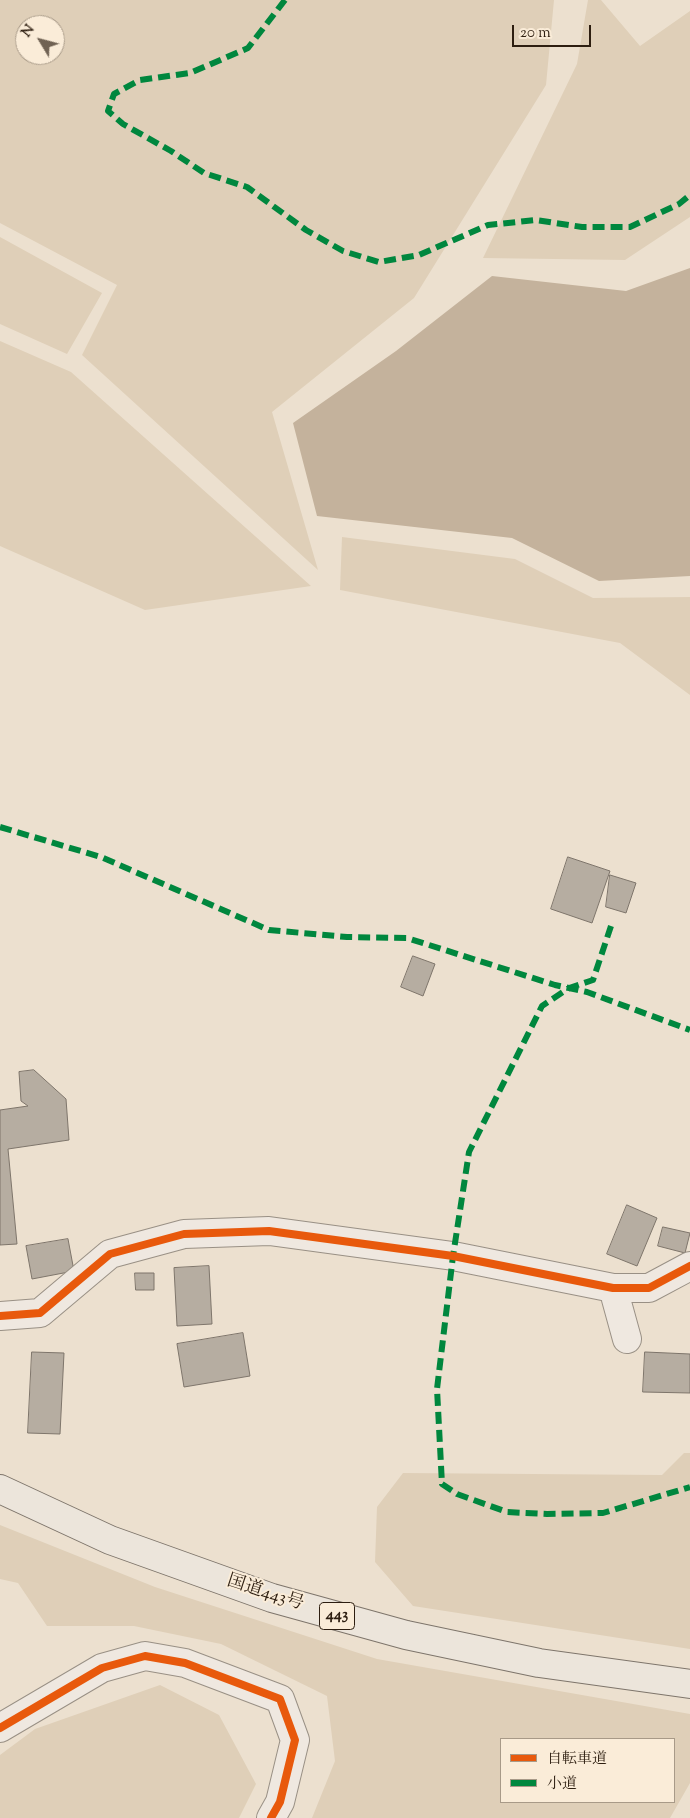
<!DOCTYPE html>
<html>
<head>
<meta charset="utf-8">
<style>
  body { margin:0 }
  #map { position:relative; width:690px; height:1818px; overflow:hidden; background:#ece0cf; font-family:"Sorts Mill Goudy","Noto Serif JP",serif }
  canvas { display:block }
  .legend { position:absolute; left:500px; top:1738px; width:175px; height:65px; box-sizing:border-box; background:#faecd8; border:1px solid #a89a88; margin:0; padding:6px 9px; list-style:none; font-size:15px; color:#2d1e10 }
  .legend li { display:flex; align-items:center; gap:10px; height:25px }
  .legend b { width:25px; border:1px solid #a89a88 }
  .north { position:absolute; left:15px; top:15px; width:50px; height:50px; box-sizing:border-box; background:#faecd8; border:1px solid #a89a88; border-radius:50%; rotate:307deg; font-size:14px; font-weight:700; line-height:20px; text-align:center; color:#2d1e10 }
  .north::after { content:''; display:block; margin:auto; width:18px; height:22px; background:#706253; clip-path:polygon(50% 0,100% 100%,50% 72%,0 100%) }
  .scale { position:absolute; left:512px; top:25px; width:79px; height:22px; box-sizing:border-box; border:2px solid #2d1e10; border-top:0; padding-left:6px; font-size:15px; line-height:18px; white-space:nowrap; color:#2d1e10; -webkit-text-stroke:4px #faecd8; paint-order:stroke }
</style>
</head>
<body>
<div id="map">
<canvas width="690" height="1818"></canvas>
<ul class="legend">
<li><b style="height:6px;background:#e8590c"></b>自転車道</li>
<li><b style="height:6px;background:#00873e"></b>小道</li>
</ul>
<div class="north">N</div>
<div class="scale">20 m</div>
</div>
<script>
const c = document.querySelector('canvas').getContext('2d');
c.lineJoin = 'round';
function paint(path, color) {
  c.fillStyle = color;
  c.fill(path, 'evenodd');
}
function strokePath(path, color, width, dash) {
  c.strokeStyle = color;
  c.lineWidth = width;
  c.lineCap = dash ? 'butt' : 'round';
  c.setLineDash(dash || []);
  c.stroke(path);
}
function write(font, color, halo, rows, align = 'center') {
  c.font = font + ' "Sorts Mill Goudy","Noto Serif JP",serif';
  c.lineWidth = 4;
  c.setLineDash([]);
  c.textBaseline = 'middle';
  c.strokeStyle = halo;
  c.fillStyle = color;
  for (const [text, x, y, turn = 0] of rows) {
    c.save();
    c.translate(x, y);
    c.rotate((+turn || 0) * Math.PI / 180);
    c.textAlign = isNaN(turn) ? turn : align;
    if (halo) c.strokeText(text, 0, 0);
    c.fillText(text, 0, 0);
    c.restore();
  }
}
const green = new Path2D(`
  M 0,0 L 554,0 L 546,85 L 414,298 L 272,412 L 318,570 L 82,355 L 117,285 L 0,223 ZM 25,25 L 55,25 L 55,55 L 25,55 Z
  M 588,0 L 601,0 L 640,46 L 690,11 L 690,217 L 625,260 L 483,258 L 577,64 Z
  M 0,237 L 102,293 L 67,354 L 0,324 Z
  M 0,341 L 71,372 L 311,586 L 145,610 L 0,546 Z
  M 342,537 L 515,559 L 593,598 L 690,597 L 690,695 L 620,643 L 340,590 Z
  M 684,1453 L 690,1453 L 690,1649 L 413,1606 L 375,1562 L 377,1507 L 403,1473 L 662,1475 Z
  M 0,1525 L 155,1587 L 377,1659 L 690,1714 L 690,1783 L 670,1818 L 312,1818 L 335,1761 L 327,1696 L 221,1644 L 134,1626 L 47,1626 L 18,1583 L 0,1579 ZM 501,1739 L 674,1739 L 674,1802 L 501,1802 Z
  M 160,1685 L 219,1715 L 256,1784 L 239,1818 L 0,1818 L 0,1755 L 35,1729 Z`);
const water = new Path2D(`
  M 690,268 L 690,576 L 599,581 L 512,538 L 317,516 L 293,423 L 396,351 L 492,276 L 626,291 Z`);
const building = new Path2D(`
  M 568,857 L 610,871 L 592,923 L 551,909 Z
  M 610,875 L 636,883 L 626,913 L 606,907 Z
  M 413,956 L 435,964 L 423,996 L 401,987 Z
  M 34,1070 L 66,1099 L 69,1140 L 8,1149 L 17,1244 L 0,1245 L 0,1110 L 28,1106 L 21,1101 L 19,1072 Z
  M 627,1205 L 657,1218 L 637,1266 L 607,1254 Z
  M 663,1227 L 690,1233 L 685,1253 L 658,1246 Z
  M 68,1239 L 74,1271 L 32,1279 L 26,1246 Z
  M 209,1266 L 212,1324 L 177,1326 L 174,1268 Z
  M 135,1273 L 154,1273 L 154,1290 L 136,1290 Z
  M 243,1333 L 250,1376 L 184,1387 L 177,1344 Z
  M 32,1352 L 64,1353 L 60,1434 L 28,1433 Z
  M 645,1352 L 690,1354 L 690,1393 L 643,1392 Z`);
const minor = new Path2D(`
  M 613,1288 L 627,1339
  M 0,1316 L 40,1313 L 110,1254 L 184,1234 L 269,1231 L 453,1256 L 613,1288 L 649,1288 L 690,1266
  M 0,1728 L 102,1668 L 145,1656 L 185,1663 L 280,1699 L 295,1740 L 280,1802 L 271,1818`);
const highway = new Path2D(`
  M 0,1489 L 110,1540 L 272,1598 L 406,1635 L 539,1663 L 690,1684`);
const quiet = new Path2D(`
  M 285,0 L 248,48 L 190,73 L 140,80 L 114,94 L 108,111 L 123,124 L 171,151 L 204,173 L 247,187 L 306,230 L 343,251 L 379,262 L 419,255 L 488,225 L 536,220 L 582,227 L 630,227 L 679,204 L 690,195
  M 0,827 L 101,857 L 269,930 L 347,937 L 407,938 L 555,985 L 587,992 L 690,1030
  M 611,926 L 593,980 L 569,988 L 542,1006 L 469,1152 L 453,1256 L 437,1389 L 442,1484 L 457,1494 L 507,1512 L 547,1514 L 603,1513 L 690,1487`);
const cycleway = new Path2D(`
  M 0,1316 L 40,1313 L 110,1254 L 184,1234 L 269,1231 L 453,1256 L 613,1288 L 649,1288 L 690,1266
  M 0,1728 L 102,1668 L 145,1656 L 185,1663 L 280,1699 L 295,1740 L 280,1802 L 271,1818`);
const shields = [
  [337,1616,35]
];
const shieldNames = [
  ["443",337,1616]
];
const streetNames = [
  ["国道443号",265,1594,18]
];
paint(green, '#dfcfb8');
paint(water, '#c4b29c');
paint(building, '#b6ada1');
strokePath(building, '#7e756b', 1);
strokePath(minor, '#999085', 30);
strokePath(highway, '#7e756b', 30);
strokePath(minor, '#efe8e0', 28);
strokePath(highway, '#ece5db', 28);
strokePath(quiet, '#00873e', 6, [12, 6]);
strokePath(cycleway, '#e8590c', 8);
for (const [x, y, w] of shields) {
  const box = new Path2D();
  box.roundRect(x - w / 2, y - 13.5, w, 27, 4);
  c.fillStyle = '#faecd8';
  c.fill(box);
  strokePath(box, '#2d1e10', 1);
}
write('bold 16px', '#2d1e10', null, shieldNames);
write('18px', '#2d1e10', '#faecd8', streetNames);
</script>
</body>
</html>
